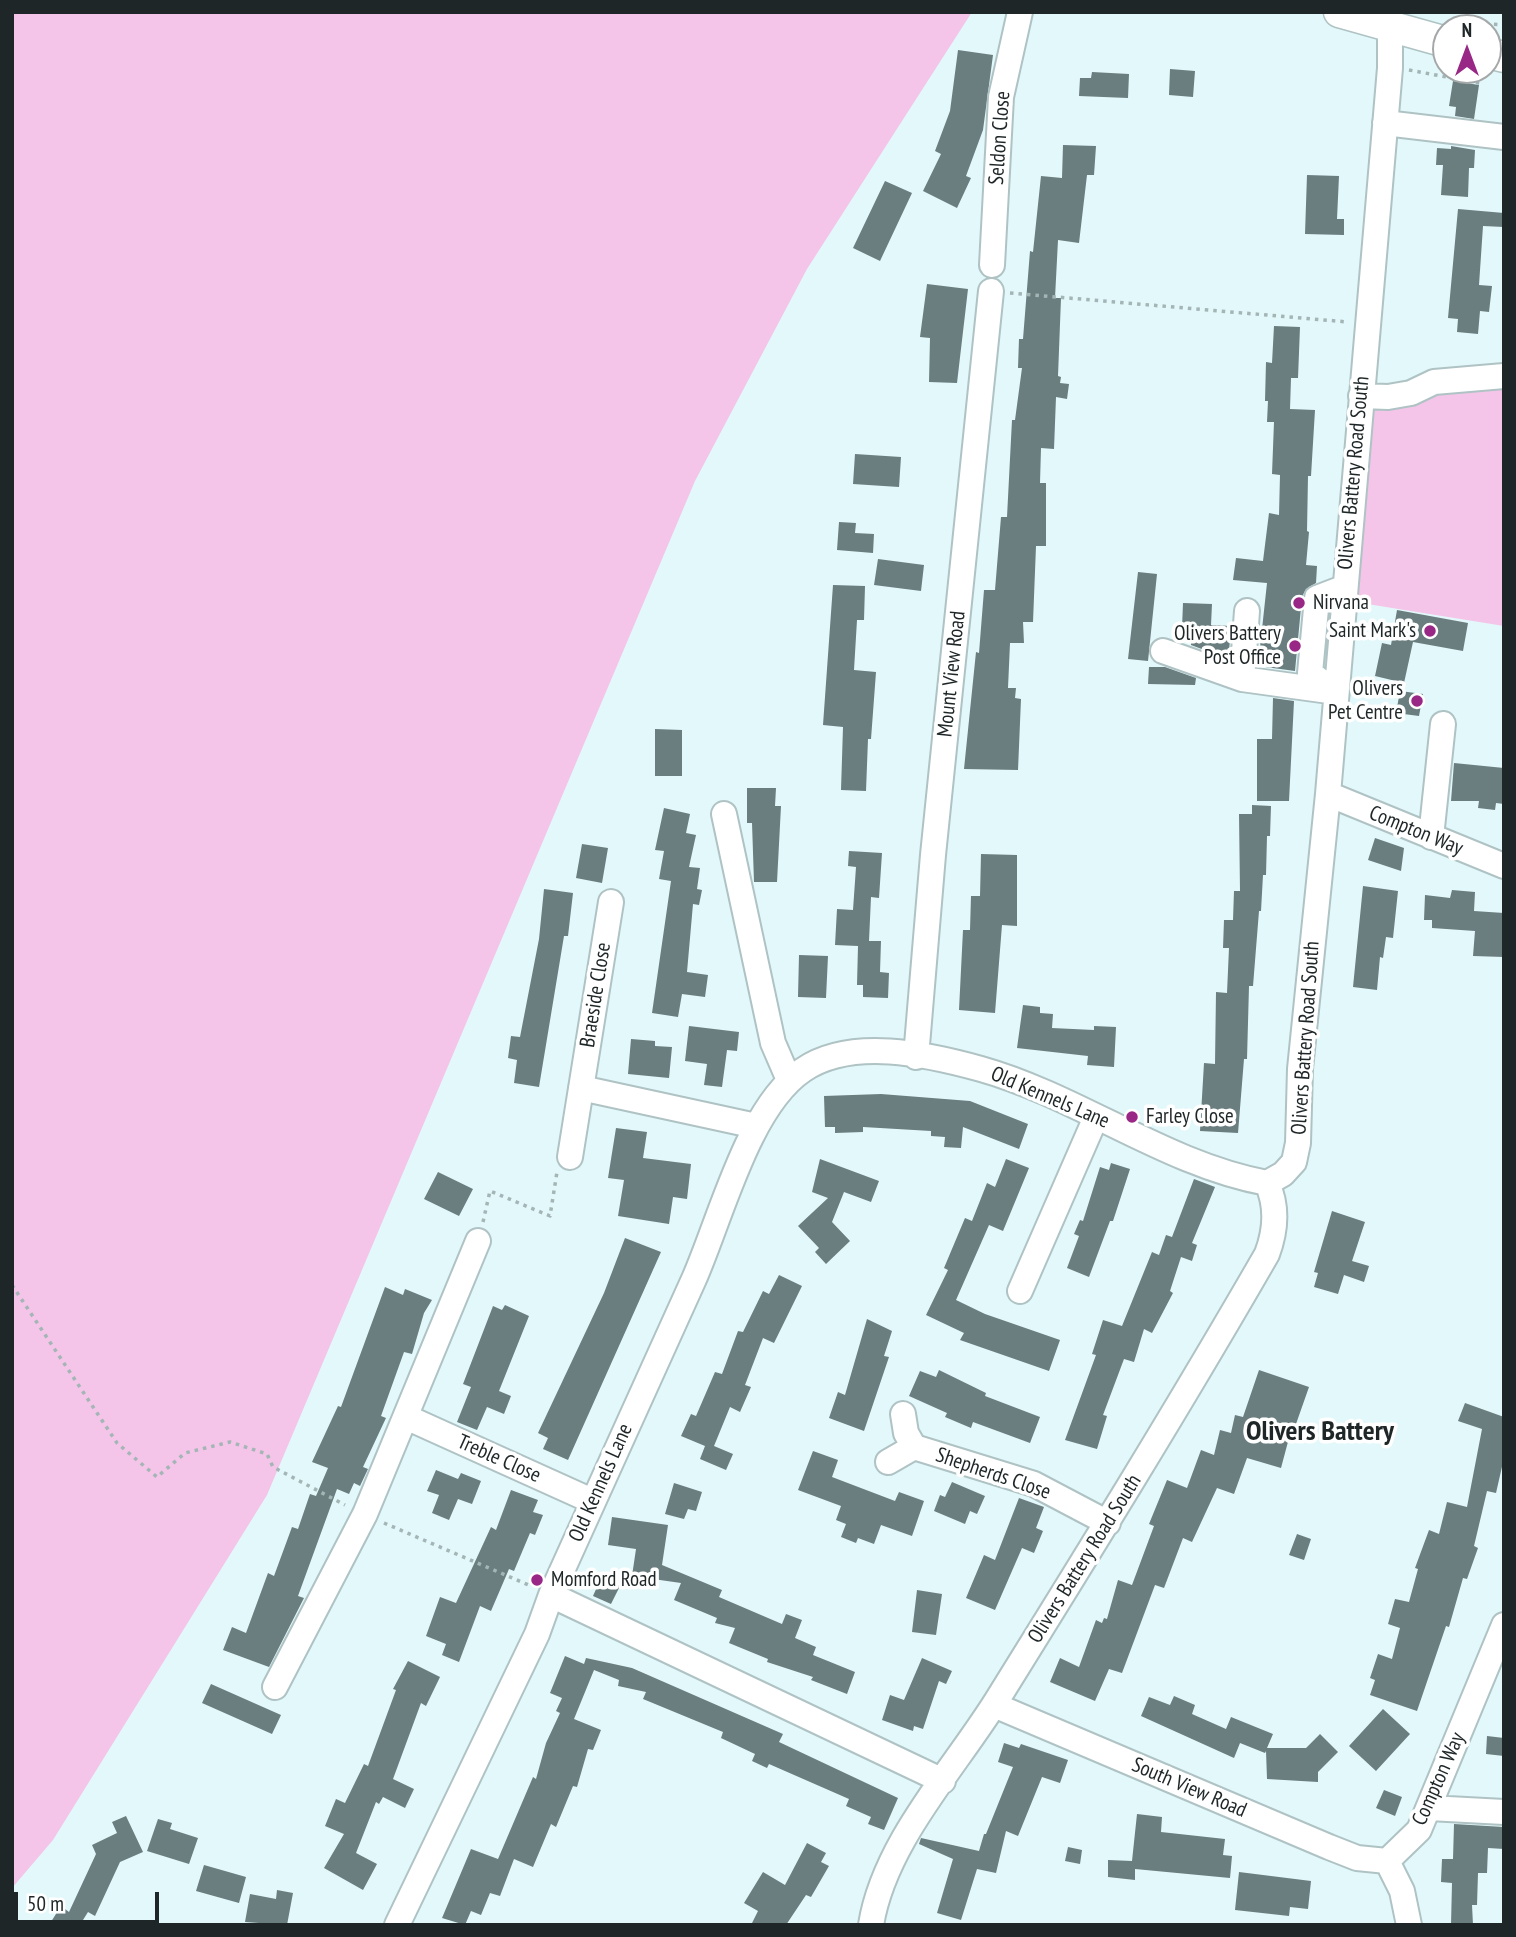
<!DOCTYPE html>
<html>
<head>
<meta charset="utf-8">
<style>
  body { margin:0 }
  #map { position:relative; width:1516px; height:1937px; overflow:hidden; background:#e3f8fa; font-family:"PT Sans Narrow",sans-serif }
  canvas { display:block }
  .frame { position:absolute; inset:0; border:14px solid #1f2627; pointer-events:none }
  .north { position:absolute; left:1432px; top:14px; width:70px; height:70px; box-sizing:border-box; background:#fff; border:2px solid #a5a8a9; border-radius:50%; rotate:0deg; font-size:19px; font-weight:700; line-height:28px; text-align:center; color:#1f2627 }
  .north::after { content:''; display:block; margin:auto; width:24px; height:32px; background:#982786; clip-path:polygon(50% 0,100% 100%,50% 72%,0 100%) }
  .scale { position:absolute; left:14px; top:1892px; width:145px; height:32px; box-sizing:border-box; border:4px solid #1f2627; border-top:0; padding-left:9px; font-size:21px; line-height:24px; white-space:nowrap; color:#1f2627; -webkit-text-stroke:5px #fff; paint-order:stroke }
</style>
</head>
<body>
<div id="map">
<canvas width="1516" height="1937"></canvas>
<div class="frame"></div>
<div class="north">N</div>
<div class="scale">50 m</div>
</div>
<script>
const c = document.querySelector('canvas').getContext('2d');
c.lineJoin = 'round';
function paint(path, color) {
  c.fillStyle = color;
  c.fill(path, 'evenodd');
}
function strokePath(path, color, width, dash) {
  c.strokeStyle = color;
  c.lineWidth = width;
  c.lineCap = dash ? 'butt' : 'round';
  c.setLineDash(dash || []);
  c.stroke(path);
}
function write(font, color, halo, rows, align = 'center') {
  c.font = font + ' "PT Sans Narrow",sans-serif';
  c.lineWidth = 7;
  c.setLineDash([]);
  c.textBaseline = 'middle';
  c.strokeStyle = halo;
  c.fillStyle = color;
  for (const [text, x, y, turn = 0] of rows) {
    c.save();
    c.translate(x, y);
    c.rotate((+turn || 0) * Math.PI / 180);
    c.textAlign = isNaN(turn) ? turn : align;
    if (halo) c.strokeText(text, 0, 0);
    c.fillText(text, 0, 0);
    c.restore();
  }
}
const green = new Path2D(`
  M 12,12 L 972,12 L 807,269 L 695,481 L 267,1495 L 53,1840 L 12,1888 Z
  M 1504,379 L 1504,626 L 1355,602 L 1369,407 L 1441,388 Z`);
const building = new Path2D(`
  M 958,50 L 993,55 L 983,130 L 966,176 L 971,178 L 957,208 L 923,191 L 941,154 L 935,151 L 950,111 Z
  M 1170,69 L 1195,71 L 1193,97 L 1169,95 Z
  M 1092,72 L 1129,74 L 1128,98 L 1079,96 L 1080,78 L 1091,78 Z
  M 1453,81 L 1479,85 L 1474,119 L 1455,116 L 1456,107 L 1449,106 Z
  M 1063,145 L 1096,146 L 1094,175 L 1087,175 L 1079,243 L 1058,240 L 1055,298 L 1061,298 L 1058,376 L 1061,377 L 1060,383 L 1069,384 L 1067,399 L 1056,397 L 1054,449 L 1041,448 L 1040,483 L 1046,483 L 1046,546 L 1036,546 L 1033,622 L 1023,622 L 1024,643 L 1010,643 L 1008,688 L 1016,688 L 1015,698 L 1021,699 L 1018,770 L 964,769 L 976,652 L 979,653 L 984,590 L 995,590 L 1001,517 L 1007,517 L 1012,420 L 1015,420 L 1022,368 L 1018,368 L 1019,339 L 1023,339 L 1030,251 L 1033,252 L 1041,176 L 1062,178 Z
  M 1451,146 L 1475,150 L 1474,168 L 1469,168 L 1468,197 L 1441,195 L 1443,165 L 1436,165 L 1437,148 L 1451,149 Z
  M 1307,175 L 1339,176 L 1337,219 L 1344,219 L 1344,235 L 1305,234 Z
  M 885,181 L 912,193 L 880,261 L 853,248 Z
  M 1458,209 L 1504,213 L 1504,227 L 1483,226 L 1479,285 L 1492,286 L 1489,312 L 1480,311 L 1478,334 L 1457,332 L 1458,319 L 1448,318 Z
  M 927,284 L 968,289 L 957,383 L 929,382 L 930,338 L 920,337 Z
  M 1274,326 L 1300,327 L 1298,378 L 1291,378 L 1290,409 L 1315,410 L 1311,476 L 1308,476 L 1307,531 L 1309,532 L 1306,565 L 1317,566 L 1316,583 L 1306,589 L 1302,597 L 1295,671 L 1258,666 L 1267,583 L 1233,580 L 1236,558 L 1263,561 L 1269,513 L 1279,515 L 1280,475 L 1272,474 L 1274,422 L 1267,422 L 1268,401 L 1265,401 L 1266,362 L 1272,363 Z
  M 855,454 L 901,457 L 899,487 L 853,484 Z
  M 839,522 L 856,523 L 855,533 L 874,534 L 873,553 L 837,550 Z
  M 878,559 L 924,565 L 921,591 L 874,585 Z
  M 1138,572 L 1157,574 L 1148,661 L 1128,659 Z
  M 833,585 L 865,586 L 864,620 L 857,620 L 854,670 L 876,672 L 871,739 L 868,739 L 866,791 L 841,790 L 843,727 L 823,725 Z
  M 1183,603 L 1212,604 L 1211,625 L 1231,626 L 1229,652 L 1207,651 L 1191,645 L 1191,628 L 1182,628 Z
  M 1397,610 L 1468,623 L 1463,651 L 1413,642 L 1404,683 L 1375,676 L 1382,643 L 1391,645 Z
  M 1149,667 L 1165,667 L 1196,678 L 1195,685 L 1148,684 Z
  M 1400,691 L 1423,694 L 1419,716 L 1396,713 Z
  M 1273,698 L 1294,701 L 1289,801 L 1257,801 L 1257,739 L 1272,739 Z
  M 655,729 L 682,730 L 682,776 L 655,776 Z
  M 1454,763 L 1504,768 L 1504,804 L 1496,803 L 1495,810 L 1478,808 L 1479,801 L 1451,801 Z
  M 747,788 L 776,788 L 775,806 L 781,806 L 777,882 L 754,882 L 752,823 L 747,823 Z
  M 1252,805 L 1271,806 L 1270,836 L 1267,836 L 1266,875 L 1263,875 L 1261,911 L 1259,911 L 1253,986 L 1249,986 L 1247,1059 L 1244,1059 L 1238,1133 L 1200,1131 L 1204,1063 L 1215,1064 L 1216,992 L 1227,993 L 1229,948 L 1223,948 L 1224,920 L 1233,920 L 1234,891 L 1240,891 L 1239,814 L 1252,814 Z
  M 664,808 L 690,814 L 686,833 L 696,835 L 689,867 L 700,868 L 697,889 L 702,890 L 699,905 L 693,904 L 687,972 L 708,975 L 705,997 L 682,994 L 678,1017 L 652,1013 L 671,881 L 659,879 L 664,851 L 655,850 Z
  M 1375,838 L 1404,848 L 1401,871 L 1368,860 Z
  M 582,844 L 608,848 L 602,883 L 576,878 Z
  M 849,851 L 882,853 L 879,898 L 871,897 L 869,941 L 881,941 L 880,972 L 889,973 L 888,998 L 863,997 L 863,985 L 857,985 L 858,946 L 835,945 L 837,909 L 853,910 L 856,867 L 848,866 Z
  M 981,854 L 1017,855 L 1017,926 L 1002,925 L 995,1013 L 959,1010 L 963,930 L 970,930 L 971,896 L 980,896 Z
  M 1363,886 L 1398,891 L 1393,938 L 1386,937 L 1383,958 L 1380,957 L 1377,990 L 1353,987 Z
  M 544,889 L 573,893 L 568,936 L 564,936 L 539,1087 L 514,1083 L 517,1060 L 508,1058 L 511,1036 L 520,1037 L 539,939 Z
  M 1452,890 L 1475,892 L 1474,911 L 1504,913 L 1504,957 L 1473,956 L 1475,931 L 1432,928 L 1432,920 L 1424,920 L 1425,895 L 1450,898 Z
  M 799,955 L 828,956 L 826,998 L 798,997 Z
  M 1023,1005 L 1040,1007 L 1040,1013 L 1053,1014 L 1052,1028 L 1094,1030 L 1094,1026 L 1116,1027 L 1114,1067 L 1087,1065 L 1088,1056 L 1017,1048 Z
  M 689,1026 L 739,1032 L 737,1051 L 727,1050 L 722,1087 L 704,1085 L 707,1064 L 685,1061 Z
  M 631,1039 L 655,1041 L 655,1046 L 672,1047 L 669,1078 L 628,1074 Z
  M 881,1094 L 970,1101 L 1028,1124 L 1019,1149 L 963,1127 L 961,1148 L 944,1147 L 945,1137 L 931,1136 L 931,1131 L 863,1127 L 863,1132 L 835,1133 L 835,1127 L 825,1127 L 824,1096 Z
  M 616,1128 L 647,1132 L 643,1158 L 691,1164 L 687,1199 L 673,1197 L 669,1224 L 618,1216 L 624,1180 L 608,1178 Z
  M 820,1159 L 879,1181 L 871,1202 L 844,1192 L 832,1222 L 850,1241 L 826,1264 L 815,1252 L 819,1248 L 798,1226 L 828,1198 L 812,1192 Z
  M 1006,1159 L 1029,1168 L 1003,1231 L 989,1225 L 956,1300 L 985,1314 L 1060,1340 L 1049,1371 L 960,1340 L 964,1333 L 926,1315 L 948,1270 L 944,1268 L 965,1218 L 972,1221 L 987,1183 L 995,1187 Z
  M 1111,1163 L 1130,1169 L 1113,1221 L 1110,1221 L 1089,1277 L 1067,1268 L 1079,1236 L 1074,1234 L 1080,1220 L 1083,1221 L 1100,1167 L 1109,1170 Z
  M 438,1172 L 473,1189 L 459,1216 L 424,1199 Z
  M 1194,1179 L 1215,1187 L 1192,1243 L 1197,1245 L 1192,1261 L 1181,1257 L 1170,1291 L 1173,1293 L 1152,1333 L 1144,1329 L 1134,1362 L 1124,1359 L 1103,1415 L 1107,1416 L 1097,1449 L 1065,1440 L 1096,1355 L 1092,1354 L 1103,1320 L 1122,1326 L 1152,1252 L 1159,1255 L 1166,1235 L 1172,1237 Z
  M 1332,1211 L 1365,1222 L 1352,1261 L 1369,1266 L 1364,1282 L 1344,1275 L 1338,1294 L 1314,1287 L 1318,1273 L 1314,1272 Z
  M 625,1238 L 661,1252 L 568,1460 L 543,1449 L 548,1438 L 538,1433 L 604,1293 Z
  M 779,1275 L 802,1286 L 774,1343 L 763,1338 L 745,1385 L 751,1387 L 740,1412 L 730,1407 L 714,1446 L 733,1454 L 726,1470 L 700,1459 L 705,1446 L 681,1436 L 691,1414 L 696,1416 L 715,1372 L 722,1374 L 738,1331 L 743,1332 L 763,1291 L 769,1294 Z
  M 385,1287 L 403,1295 L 405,1289 L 432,1300 L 424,1313 L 412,1354 L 404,1352 L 381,1416 L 386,1418 L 363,1467 L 368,1469 L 360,1486 L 354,1483 L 349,1494 L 337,1489 L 298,1596 L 304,1598 L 269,1667 L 223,1650 L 232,1627 L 246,1633 L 268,1573 L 274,1576 L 292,1527 L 298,1529 L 310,1494 L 316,1496 L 328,1468 L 312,1462 L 338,1406 L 341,1407 Z
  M 505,1305 L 529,1316 L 499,1391 L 511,1396 L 504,1414 L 487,1407 L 477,1430 L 457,1422 L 471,1387 L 463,1384 L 493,1306 L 502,1310 Z
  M 867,1319 L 892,1331 L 884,1356 L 889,1357 L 864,1431 L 829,1418 L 838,1392 L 845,1395 Z
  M 939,1370 L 986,1393 L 985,1396 L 1040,1417 L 1030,1443 L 973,1422 L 971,1428 L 945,1417 L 947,1413 L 909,1396 L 920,1371 L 936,1377 Z
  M 1259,1370 L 1309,1387 L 1296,1424 L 1293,1423 L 1281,1468 L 1247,1458 L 1234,1494 L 1217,1488 L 1192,1542 L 1183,1538 L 1164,1588 L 1155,1585 L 1122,1673 L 1109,1669 L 1095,1701 L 1050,1682 L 1060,1658 L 1079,1667 L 1096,1620 L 1102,1623 L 1104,1618 L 1107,1619 L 1118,1580 L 1132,1585 L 1154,1526 L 1149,1524 L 1167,1480 L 1187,1488 L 1201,1450 L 1214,1455 L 1220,1430 L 1231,1433 L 1235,1415 L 1243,1417 Z
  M 1465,1403 L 1504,1417 L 1504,1458 L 1496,1493 L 1487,1491 L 1474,1546 L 1478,1548 L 1467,1579 L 1463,1578 L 1449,1627 L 1446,1626 L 1417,1711 L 1370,1695 L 1375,1680 L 1370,1678 L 1378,1654 L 1392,1659 L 1400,1628 L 1388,1624 L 1395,1599 L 1409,1602 L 1418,1569 L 1415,1568 L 1429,1530 L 1439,1534 L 1447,1502 L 1467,1507 L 1482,1429 L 1458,1421 Z
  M 813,1451 L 838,1460 L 832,1477 L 895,1501 L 899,1492 L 924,1501 L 912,1536 L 881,1525 L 874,1544 L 858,1538 L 856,1543 L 841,1537 L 846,1524 L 836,1520 L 841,1506 L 798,1490 Z
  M 436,1470 L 458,1479 L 461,1473 L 481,1481 L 472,1504 L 458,1499 L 449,1520 L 432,1513 L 439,1495 L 427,1491 Z
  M 952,1482 L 985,1496 L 977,1514 L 970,1511 L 965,1524 L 934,1511 L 940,1495 L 945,1497 Z
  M 674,1483 L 702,1492 L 696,1511 L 688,1509 L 684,1519 L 665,1514 Z
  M 511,1490 L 538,1500 L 533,1512 L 543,1515 L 535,1535 L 530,1533 L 514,1571 L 509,1569 L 491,1611 L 480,1606 L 459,1662 L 442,1655 L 446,1644 L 426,1636 L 440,1597 L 456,1603 L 491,1527 L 496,1530 Z
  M 1019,1498 L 1044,1507 L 1036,1528 L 1043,1531 L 1034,1553 L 1022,1548 L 995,1610 L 966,1598 L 984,1555 L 995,1560 Z
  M 612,1517 L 668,1525 L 662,1565 L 722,1590 L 719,1597 L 782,1624 L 786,1614 L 802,1620 L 795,1638 L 816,1647 L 813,1655 L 855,1672 L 847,1694 L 811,1680 L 813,1677 L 767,1662 L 768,1659 L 729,1643 L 735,1628 L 715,1623 L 717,1618 L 674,1600 L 681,1583 L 632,1576 L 636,1549 L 608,1545 Z
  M 1297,1534 L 1311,1539 L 1304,1560 L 1289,1555 Z
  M 601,1578 L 620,1586 L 611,1604 L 593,1596 Z
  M 917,1590 L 942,1594 L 936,1635 L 912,1632 Z
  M 565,1656 L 584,1664 L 586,1658 L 632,1668 L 783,1734 L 779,1742 L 898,1798 L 884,1830 L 868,1824 L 871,1817 L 846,1806 L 849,1799 L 769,1764 L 767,1768 L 752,1761 L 755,1754 L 721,1738 L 723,1732 L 643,1699 L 646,1692 L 618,1686 L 619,1680 L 594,1670 L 574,1719 L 601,1730 L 593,1750 L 588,1749 L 577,1787 L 573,1786 L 556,1827 L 551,1824 L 533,1867 L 514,1859 L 500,1896 L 490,1893 L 481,1915 L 471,1911 L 465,1925 L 442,1918 L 471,1849 L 498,1859 L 533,1777 L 536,1779 L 546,1743 L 560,1713 L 556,1711 L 562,1698 L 550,1693 Z
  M 922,1658 L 952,1671 L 946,1684 L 939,1681 L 923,1729 L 914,1726 L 913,1731 L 882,1720 L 890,1695 L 904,1700 Z
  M 408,1661 L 440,1677 L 426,1706 L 421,1703 L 393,1779 L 414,1789 L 405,1808 L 383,1797 L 379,1804 L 376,1802 L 356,1853 L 377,1864 L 363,1890 L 324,1868 L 344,1834 L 325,1826 L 336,1799 L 345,1803 L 364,1764 L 368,1766 L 396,1690 L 393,1689 Z
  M 211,1684 L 281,1715 L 272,1734 L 202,1703 Z
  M 1174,1696 L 1195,1705 L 1192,1714 L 1226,1729 L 1231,1717 L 1273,1734 L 1267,1748 L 1306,1748 L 1320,1734 L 1338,1752 L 1318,1772 L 1318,1782 L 1267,1779 L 1266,1751 L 1265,1753 L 1240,1743 L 1234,1758 L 1141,1716 L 1149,1697 L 1170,1705 Z
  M 1383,1709 L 1410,1734 L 1376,1771 L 1349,1746 Z
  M 1487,1736 L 1504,1738 L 1504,1756 L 1486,1754 Z
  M 1004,1743 L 1019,1748 L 1021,1744 L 1068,1760 L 1060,1783 L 1042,1777 L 1018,1836 L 1006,1831 L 996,1873 L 977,1869 L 961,1920 L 937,1913 L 953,1859 L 919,1844 L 921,1838 L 979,1851 L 984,1834 L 986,1834 L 1013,1767 L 998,1762 Z
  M 1384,1790 L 1402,1797 L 1395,1816 L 1376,1808 Z
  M 1137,1814 L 1162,1817 L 1161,1832 L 1225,1839 L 1223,1855 L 1232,1856 L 1230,1878 L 1135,1869 L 1135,1880 L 1108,1877 L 1108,1860 L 1132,1861 Z
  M 126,1816 L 143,1852 L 120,1862 L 95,1916 L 88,1912 L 83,1920 L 90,1925 L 49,1925 L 61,1906 L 69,1912 L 96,1854 L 92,1845 L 117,1833 L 112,1822 Z
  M 158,1819 L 172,1823 L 170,1829 L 198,1838 L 189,1864 L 147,1851 Z
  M 1454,1824 L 1504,1827 L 1504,1849 L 1488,1848 L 1487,1873 L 1478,1873 L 1477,1905 L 1472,1905 L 1473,1925 L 1451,1925 L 1452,1883 L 1441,1882 L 1442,1859 L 1453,1859 Z
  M 807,1843 L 826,1853 L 821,1862 L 829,1866 L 811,1897 L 806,1895 L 786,1925 L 751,1925 L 758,1911 L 744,1903 L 763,1872 L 785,1885 Z
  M 1068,1847 L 1082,1850 L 1080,1864 L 1065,1861 Z
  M 204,1865 L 246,1877 L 239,1903 L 196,1891 Z
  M 1239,1872 L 1311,1881 L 1308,1909 L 1290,1907 L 1289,1916 L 1235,1910 Z
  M 277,1890 L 293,1893 L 287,1925 L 245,1922 L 250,1894 L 276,1899 Z`);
const path = new Path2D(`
  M 1460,22 L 1504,25
  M 1409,70 L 1484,84
  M 1010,293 L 1348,322
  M 483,1222 L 490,1191 L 550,1216 L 557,1172
  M 12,1285 L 117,1443 L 157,1477 L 185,1453 L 230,1442 L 267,1454 L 273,1467 L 345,1505
  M 384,1523 L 531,1586`);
const minor = new Path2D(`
  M 1385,123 L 1504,137
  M 992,265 L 1001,97 L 1020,12
  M 1361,396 L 1388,397 L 1411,393 L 1434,382 L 1504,376
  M 1163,651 L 1242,679 L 1336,692
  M 1242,679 L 1247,611
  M 1335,692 L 1310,673 L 1317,598 L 1343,588
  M 1328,794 L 1504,866
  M 724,814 L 773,1043 L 789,1080
  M 1431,837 L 1443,724
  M 916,1057 L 933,855 L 991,291
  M 581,1088 L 756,1126
  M 570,1157 L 611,902
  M 1267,1183 L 1283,1174 L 1294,1162 L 1298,1143 L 1300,1069 L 1328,794 L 1390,68 L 1390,27
  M 1020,1291 L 1096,1117
  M 903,1414 L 906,1433 L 914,1447 L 1034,1484 L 1108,1523
  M 406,1417 L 592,1501
  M 888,1462 L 914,1447
  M 551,1595 L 943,1781
  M 275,1687 L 365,1514 L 478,1241
  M 994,1705 L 1329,1847 L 1357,1858 L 1387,1861
  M 1429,1808 L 1504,1812
  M 397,1925 L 537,1634 L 551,1595 C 598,1489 647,1384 694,1279 C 721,1218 748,1107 803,1070 C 851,1037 927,1054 981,1069 C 1080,1097 1165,1164 1267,1183
  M 871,1925 C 884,1843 954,1769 997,1700 C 1089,1552 1180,1405 1267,1254 C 1276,1230 1278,1207 1267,1183
  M 1409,1925 L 1402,1891 L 1387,1861 L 1419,1830 L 1504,1625`);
const major = new Path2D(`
  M 1339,12 L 1446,42
  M 1488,53 L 1504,57`);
const markers = [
  [1299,603,7,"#982786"],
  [1430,631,7,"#982786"],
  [1295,646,7,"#982786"],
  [1417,701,7,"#982786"],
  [1132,1117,7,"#982786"],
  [537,1580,7,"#982786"]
];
const streetNames = [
  ["Seldon Close",1000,138,-86],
  ["Olivers Battery Road South",1354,473,-85],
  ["Mount View Road",952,674,-84],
  ["Compton Way",1416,831,22],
  ["Braeside Close",596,995,-81],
  ["Olivers Battery Road South",1306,1038,-86],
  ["Old Kennels Lane",1050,1098,23],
  ["Treble Close",499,1459,24],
  ["Shepherds Close",993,1474,19],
  ["Old Kennels Lane",601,1483,-66],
  ["Olivers Battery Road South",1085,1559,-58],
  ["Compton Way",1439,1779,-66],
  ["South View Road",1189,1788,23]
];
const poiNames = [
  ["Nirvana",1313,603],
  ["Saint Mark's",1416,631,"right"],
  ["Olivers Battery",1281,634,"right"],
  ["Post Office",1281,658,"right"],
  ["Olivers",1403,689,"right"],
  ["Pet Centre",1403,713,"right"],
  ["Farley Close",1146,1117],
  ["Momford Road",551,1580]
];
const districtNames = [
  ["Olivers Battery",1320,1432]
];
paint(green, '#f4c5e8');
paint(building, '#6a7d7f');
strokePath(minor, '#afc3c5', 28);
strokePath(major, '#afc3c5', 33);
strokePath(path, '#a4b5b6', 3.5, [3.5, 5]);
strokePath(minor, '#fff', 24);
strokePath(major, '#fff', 30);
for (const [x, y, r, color] of markers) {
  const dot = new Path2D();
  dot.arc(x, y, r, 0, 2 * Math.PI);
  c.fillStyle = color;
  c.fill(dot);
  strokePath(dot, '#fff', 2.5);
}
write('21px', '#1f2627', '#fff', streetNames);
write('21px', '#1f2627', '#fff', poiNames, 'left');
write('bold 28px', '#1f2627', '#fff', districtNames);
</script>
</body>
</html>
